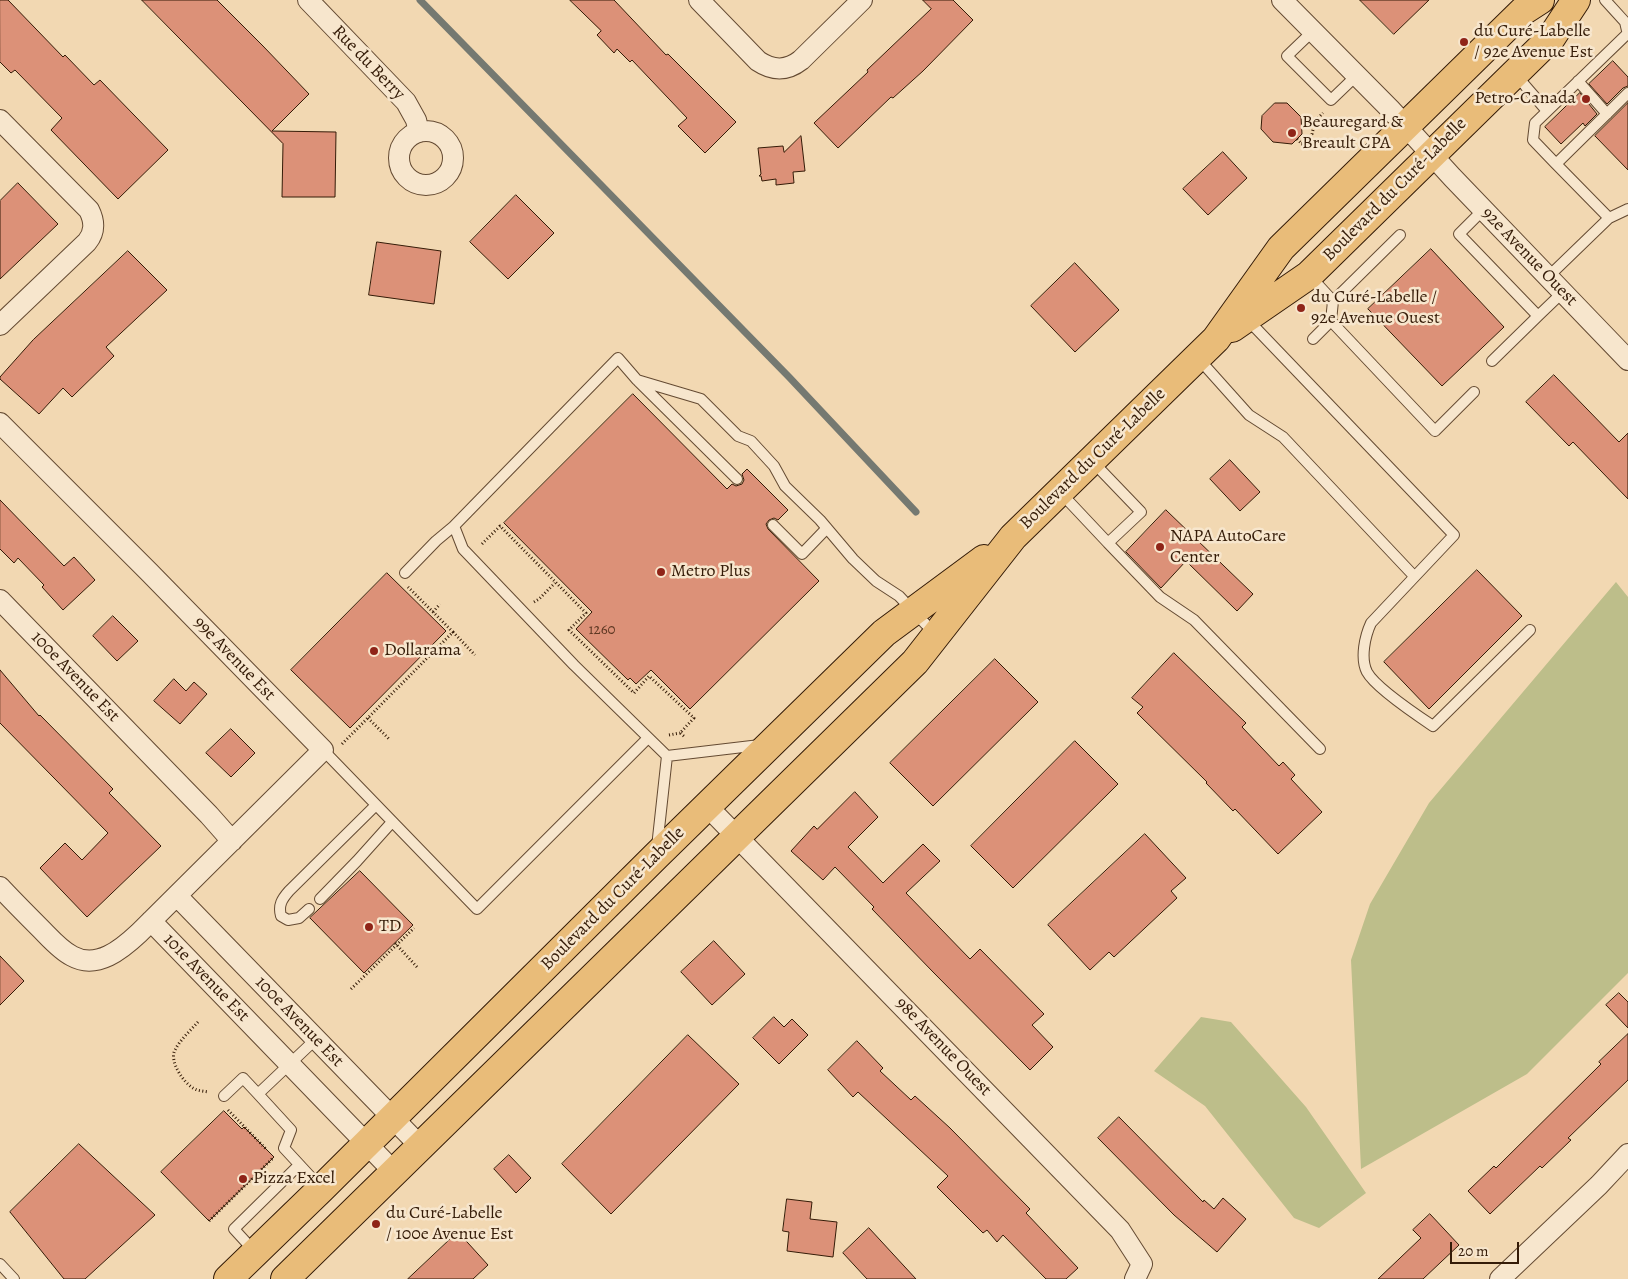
<!DOCTYPE html>
<html>
<head>
<meta charset="utf-8">
<style>
  body { margin:0 }
  #map { position:relative; width:1628px; height:1279px; overflow:hidden; background:#f2d8b2; font-family:Alegreya,serif }
  canvas { display:block }
  .scale { position:absolute; left:1450px; top:1242px; width:69px; height:22px; box-sizing:border-box; border:2px solid #341b07; border-top:0; padding-left:6px; font-size:15px; line-height:18px; white-space:nowrap; color:#341b07; -webkit-text-stroke:4px #f7e6cd; paint-order:stroke }
</style>
</head>
<body>
<div id="map">
<canvas width="1628" height="1279"></canvas>
<div class="scale">20 m</div>
</div>
<script>
const c = document.querySelector('canvas').getContext('2d');
c.lineJoin = 'round';
function paint(path, color) {
  c.fillStyle = color;
  c.fill(path, 'evenodd');
}
function strokePath(path, color, width, dash) {
  c.strokeStyle = color;
  c.lineWidth = width;
  c.lineCap = dash ? 'butt' : 'round';
  c.setLineDash(dash || []);
  c.stroke(path);
}
function write(font, color, halo, rows, align = 'center') {
  c.font = font + ' Alegreya,serif';
  c.lineWidth = 5;
  c.setLineDash([]);
  c.textBaseline = 'middle';
  c.strokeStyle = halo;
  c.fillStyle = color;
  for (const [text, x, y, turn = 0] of rows) {
    c.save();
    c.translate(x, y);
    c.rotate((+turn || 0) * Math.PI / 180);
    c.textAlign = isNaN(turn) ? turn : align;
    if (halo) c.strokeText(text, 0, 0);
    c.fillText(text, 0, 0);
    c.restore();
  }
}
const green = new Path2D(`
  M 1616,582 L 1628,597 L 1628,973 L 1527,1074 L 1361,1169 L 1351,960 L 1370,904 L 1429,803 Z
  M 1201,1017 L 1231,1022 L 1306,1107 L 1366,1193 L 1319,1228 L 1294,1218 L 1205,1106 L 1154,1071 Z`);
const stream = new Path2D(`
  M 420,0 L 789,377 L 916,512`);
const building = new Path2D(`
  M 0,0 L 8,0 L 63,57 L 65,55 L 94,85 L 100,80 L 168,150 L 118,199 L 51,130 L 62,118 L 15,70 L 11,73 L 0,62 Z
  M 142,0 L 217,0 L 263,46 L 309,94 L 272,131 L 336,132 L 335,197 L 282,197 L 283,144 Z
  M 570,0 L 614,0 L 666,55 L 668,54 L 736,122 L 705,153 L 678,126 L 687,118 L 632,60 L 630,62 L 617,49 L 614,53 L 597,35 L 601,31 Z
  M 923,0 L 953,0 L 973,20 L 923,71 L 893,98 L 891,97 L 838,148 L 814,123 L 868,72 L 867,70 L 931,9 Z
  M 1360,0 L 1429,0 L 1394,34 Z
  M 1613,61 L 1628,77 L 1628,86 L 1623,88 L 1607,104 L 1589,84 Z
  M 1580,93 L 1597,114 L 1585,126 L 1583,123 L 1561,144 L 1545,127 Z
  M 1275,103 L 1287,103 L 1301,117 L 1302,134 L 1292,144 L 1273,142 L 1261,129 L 1262,116 Z
  M 1628,103 L 1628,170 L 1595,136 Z
  M 801,136 L 805,171 L 793,172 L 794,183 L 776,185 L 776,179 L 762,181 L 761,176 L 759,176 L 761,174 L 758,148 L 783,146 L 784,152 Z
  M 1223,152 L 1247,178 L 1208,215 L 1183,189 Z
  M 18,183 L 58,224 L 0,279 L 0,201 Z
  M 516,195 L 554,233 L 508,279 L 470,242 Z
  M 377,242 L 441,251 L 434,304 L 369,295 Z
  M 1431,249 L 1504,327 L 1442,386 L 1368,309 Z
  M 128,251 L 167,290 L 106,347 L 114,356 L 72,397 L 63,388 L 39,414 L 0,379 L 0,377 L 33,340 Z
  M 1075,263 L 1119,310 L 1075,352 L 1031,306 Z
  M 1554,375 L 1619,442 L 1628,433 L 1628,499 L 1573,442 L 1569,446 L 1526,402 Z
  M 633,394 L 727,489 L 732,484 L 736,486 L 742,484 L 744,480 L 742,474 L 747,469 L 788,510 L 778,520 L 774,518 L 769,520 L 766,524 L 768,529 L 819,581 L 690,709 L 651,670 L 636,684 L 630,678 L 628,680 L 576,629 L 592,612 L 504,523 Z
  M 1230,460 L 1260,492 L 1240,511 L 1210,479 Z
  M 0,500 L 64,566 L 74,557 L 95,580 L 63,610 L 42,587 L 44,585 L 18,558 L 14,563 L 0,549 Z
  M 1166,510 L 1253,594 L 1237,611 L 1186,561 L 1161,588 L 1126,552 Z
  M 1477,570 L 1522,616 L 1429,709 L 1384,662 Z
  M 387,573 L 446,631 L 350,728 L 291,670 Z
  M 113,616 L 138,641 L 117,661 L 93,636 Z
  M 1174,653 L 1246,723 L 1242,727 L 1279,766 L 1283,762 L 1295,775 L 1291,779 L 1322,812 L 1278,854 L 1235,809 L 1233,811 L 1206,783 L 1207,782 L 1137,713 L 1143,707 L 1132,698 Z
  M 995,659 L 1038,702 L 933,806 L 890,763 Z
  M 0,670 L 39,716 L 40,715 L 113,789 L 109,793 L 161,846 L 87,917 L 40,868 L 65,843 L 82,860 L 108,833 L 0,723 Z
  M 174,679 L 186,691 L 194,682 L 207,694 L 180,724 L 154,701 Z
  M 231,729 L 255,753 L 231,777 L 206,753 Z
  M 1075,741 L 1118,784 L 1013,888 L 971,846 Z
  M 855,792 L 878,817 L 848,847 L 883,883 L 923,844 L 940,861 L 906,893 L 970,959 L 980,949 L 1044,1014 L 1032,1025 L 1053,1047 L 1030,1070 L 933,972 L 872,909 L 874,907 L 835,867 L 823,880 L 791,851 L 814,826 L 817,829 Z
  M 1145,834 L 1186,878 L 1171,891 L 1177,898 L 1114,957 L 1109,952 L 1090,970 L 1048,925 Z
  M 360,871 L 413,925 L 364,973 L 310,918 Z
  M 714,941 L 745,974 L 712,1005 L 681,972 Z
  M 0,956 L 24,981 L 0,1005 Z
  M 1619,993 L 1628,1002 L 1628,1028 L 1606,1005 Z
  M 774,1017 L 784,1027 L 792,1019 L 808,1035 L 779,1064 L 753,1038 Z
  M 1628,1034 L 1628,1080 L 1568,1138 L 1571,1140 L 1542,1168 L 1540,1166 L 1490,1214 L 1468,1191 L 1494,1166 L 1496,1168 L 1601,1064 L 1599,1062 Z
  M 688,1035 L 739,1084 L 611,1214 L 562,1164 Z
  M 857,1041 L 883,1068 L 880,1071 L 911,1100 L 915,1096 L 950,1128 L 1030,1209 L 1026,1213 L 1078,1268 L 1066,1279 L 1046,1279 L 1003,1235 L 997,1242 L 987,1230 L 983,1233 L 937,1187 L 948,1176 L 858,1092 L 853,1097 L 828,1070 Z
  M 224,1111 L 242,1129 L 244,1127 L 274,1157 L 209,1221 L 161,1172 Z
  M 1119,1117 L 1203,1202 L 1204,1200 L 1214,1209 L 1223,1198 L 1246,1219 L 1217,1252 L 1174,1215 L 1098,1138 Z
  M 79,1144 L 155,1215 L 85,1279 L 64,1279 L 10,1212 Z
  M 509,1155 L 531,1178 L 516,1193 L 494,1169 Z
  M 787,1199 L 812,1202 L 810,1219 L 837,1222 L 833,1257 L 787,1251 L 789,1232 L 783,1231 Z
  M 1430,1214 L 1459,1245 L 1423,1279 L 1378,1279 L 1421,1238 L 1413,1230 Z
  M 869,1228 L 916,1279 L 867,1279 L 843,1253 Z
  M 458,1232 L 488,1265 L 473,1279 L 408,1279 Z`);
const path = new Path2D(`
  M 1297,139 L 1302,144 L 1312,134 L 1315,121 L 1323,113
  M 482,544 L 500,526 L 586,613 L 569,630 L 634,693 L 649,676 L 694,718 L 680,733 L 685,737
  M 534,602 L 539,599 L 555,583
  M 433,612 L 440,604
  M 453,632 L 475,655
  M 368,718 L 390,740
  M 669,735 L 680,733
  M 342,744 L 453,632 L 408,587
  M 395,943 L 417,967
  M 351,989 L 414,928
  M 198,1022 C 190,1031 180,1040 175,1050 C 169,1061 183,1082 193,1088 C 198,1091 203,1091 208,1092
  M 228,1110 L 267,1150
  M 209,1221 L 273,1158`);
const lane = new Path2D(`
  M 1605,0 L 1625,22 L 1628,35
  M 1313,31 L 1287,56 L 1331,100 L 1357,75
  M 1515,74 L 1547,111
  M 1578,81 L 1607,114
  M 1556,164 L 1533,140 L 1535,123 L 1627,34
  M 1483,210 L 1459,234 L 1538,316 L 1563,292
  M 1609,218 L 1628,209
  M 1309,275 L 1333,301 L 1400,235
  M 1548,277 L 1609,218 L 1556,164 L 1628,93
  M 1247,319 L 1454,535 L 1371,623 C 1365,636 1360,658 1367,672 C 1375,687 1418,716 1433,726 L 1530,630
  M 1331,321 L 1435,431 L 1474,392
  M 1313,339 L 1331,321 L 1333,301
  M 1198,358 L 1249,415 L 1283,437 L 1414,576
  M 1492,361 L 1538,316
  M 638,381 L 737,479
  M 1060,492 L 1108,543 L 1141,512 L 1092,461
  M 773,525 L 802,554 L 827,528
  M 1108,543 L 1160,597 L 1194,620 L 1320,749
  M 405,573 L 436,541 L 454,526
  M 760,745 L 667,756 L 574,665 L 463,549 L 454,526 L 618,358 L 637,380 L 701,399 L 738,436 L 751,441 L 774,466 L 785,486 L 820,520 L 853,559 L 876,581 L 899,596 L 935,634
  M 323,750 L 477,909 L 648,738
  M 657,847 L 667,756
  M 320,899 L 357,861 L 392,822
  M 309,909 L 299,918 L 288,920 L 281,916 C 278,905 282,899 289,891 L 376,805
  M 316,1039 L 258,1094 L 291,1130 L 284,1148 L 321,1188
  M 224,1096 L 243,1078 L 258,1094
  M 255,1252 L 234,1229 L 299,1165
  M 0,1264 L 14,1279`);
const street = new Path2D(`
  M 308,0 L 406,102 L 416,120 L 419,132
  M 699,0 L 758,61 C 773,71 787,71 801,60 L 862,0
  M 1282,0 L 1390,109 L 1452,177 L 1628,360
  M 0,120 L 89,210 C 95,222 95,232 87,242 L 0,325
  M399 158a27 27 0 1 1 54 0a27 27 0 1 1-54 0Z
  M 0,423 L 149,572 L 323,750 L 139,933 C 122,949 97,970 72,956 C 60,950 50,938 40,928 C 27,915 13,901 0,887
  M 0,600 L 209,815 L 232,841
  M 707,806 L 1120,1230 L 1142,1264 L 1135,1279
  M 177,896 L 421,1147
  M 151,921 L 395,1173
  M 1500,1279 L 1599,1185 L 1628,1154`);
const primary = new Path2D(`
  M 1232,328 L 1309,275 L 1551,38 L 1576,0
  M 228,1279 L 322,1188 L 656,856 L 884,633 L 984,559
  M 285,1279 L 915,662 L 1013,537 L 1216,339 L 1281,248 L 1523,11 L 1540,0`);
const markers = [
  [1464,42,5,"#8f2418"],
  [1586,99,5,"#8f2418"],
  [1292,133,5,"#8f2418"],
  [1301,308,5,"#8f2418"],
  [1160,547,5,"#8f2418"],
  [661,572,5,"#8f2418"],
  [374,651,5,"#8f2418"],
  [369,927,5,"#8f2418"],
  [243,1179,5,"#8f2418"],
  [376,1224,5,"#8f2418"]
];
const numberNames = [
  ["1260",602,630]
];
const poiNames = [
  ["du Curé-Labelle",1474,32],
  ["/ 92e Avenue Est",1474,53],
  ["Petro-Canada",1576,99,"right"],
  ["Beauregard &",1302,123],
  ["Breault CPA",1302,144],
  ["du Curé-Labelle /",1311,298],
  ["92e Avenue Ouest",1311,319],
  ["NAPA AutoCare",1170,537],
  ["Center",1170,558],
  ["Metro Plus",671,572],
  ["Dollarama",384,651],
  ["TD",379,927],
  ["Pizza Excel",253,1179],
  ["du Curé-Labelle",386,1214],
  ["/ 100e Avenue Est",386,1235]
];
const streetNames = [
  ["Rue du Berry",368,63,46],
  ["Boulevard du Curé-Labelle",1395,190,-45],
  ["92e Avenue Ouest",1529,257,46],
  ["Boulevard du Curé-Labelle",1093,459,-44],
  ["99e Avenue Est",234,659,46],
  ["100e Avenue Est",75,677,46],
  ["Boulevard du Curé-Labelle",613,899,-45],
  ["101e Avenue Est",206,978,46],
  ["100e Avenue Est",299,1022,46],
  ["98e Avenue Ouest",943,1047,46]
];
paint(green, '#bdbe8a');
strokePath(stream, '#757971', 7);
paint(building, '#dc9178');
strokePath(building, '#341b07', 1);
strokePath(lane, '#644a32', 12);
strokePath(street, '#644a32', 22);
strokePath(primary, '#341b07', 30);
strokePath(path, '#341b07', 3, [1, 2.5]);
strokePath(lane, '#f7e6cd', 10);
strokePath(street, '#f7e6cd', 20);
strokePath(primary, '#e9bc79', 28);
for (const [x, y, r, color] of markers) {
  const dot = new Path2D();
  dot.arc(x, y, r, 0, 2 * Math.PI);
  c.fillStyle = color;
  c.fill(dot);
  strokePath(dot, '#f7e6cd', 2);
}
write('15px', '#5e3823', null, numberNames);
write('18px', '#341b07', '#f7e6cd', poiNames, 'left');
write('18px', '#341b07', '#f7e6cd', streetNames);
</script>
</body>
</html>
